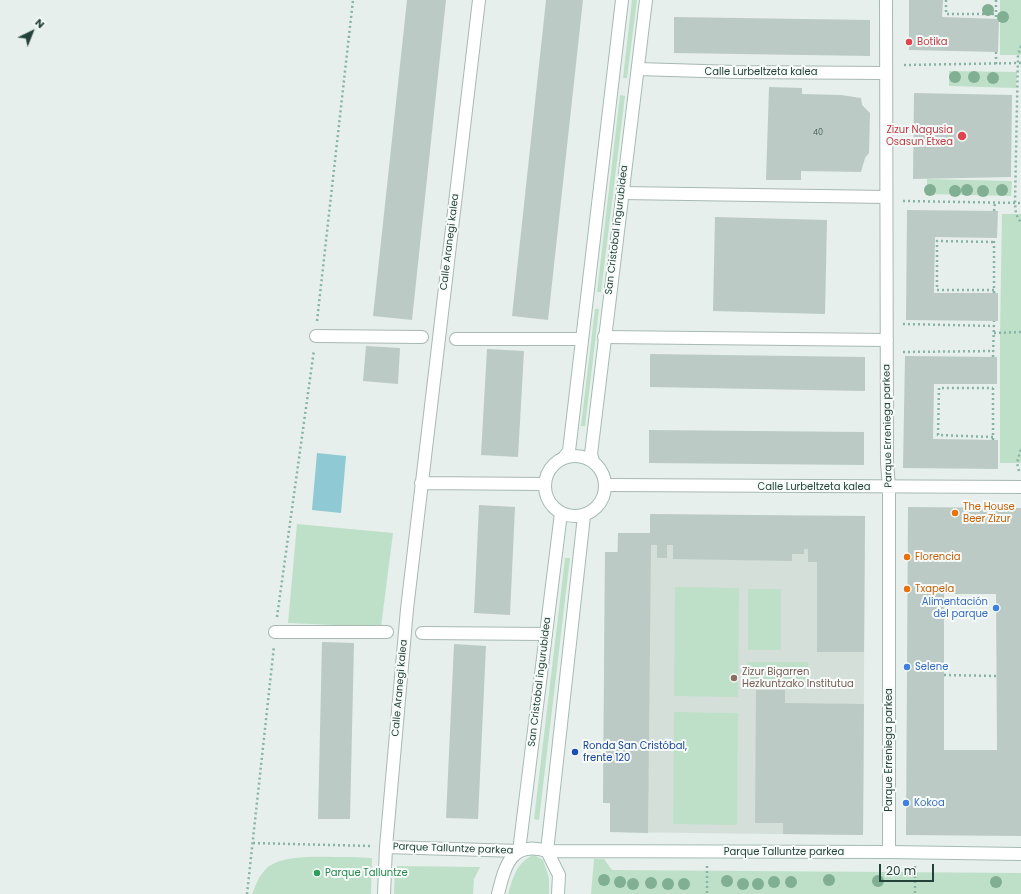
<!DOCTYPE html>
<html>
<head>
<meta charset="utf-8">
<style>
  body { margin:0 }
  #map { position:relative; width:1021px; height:894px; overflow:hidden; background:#e6efeb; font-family:Poppins,sans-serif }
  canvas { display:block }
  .north { position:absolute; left:12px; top:12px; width:40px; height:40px; -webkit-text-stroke:3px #f7fbf9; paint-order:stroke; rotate:43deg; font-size:11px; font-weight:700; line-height:16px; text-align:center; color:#24423a }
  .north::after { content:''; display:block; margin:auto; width:14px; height:18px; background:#24423a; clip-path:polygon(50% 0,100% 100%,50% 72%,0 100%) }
  .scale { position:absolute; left:879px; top:864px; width:55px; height:18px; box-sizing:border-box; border:2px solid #24423a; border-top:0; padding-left:5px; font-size:12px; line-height:14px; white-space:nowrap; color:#24423a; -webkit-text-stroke:3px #f7fbf9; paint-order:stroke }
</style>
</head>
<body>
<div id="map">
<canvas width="1021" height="894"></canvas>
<div class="north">N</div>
<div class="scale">20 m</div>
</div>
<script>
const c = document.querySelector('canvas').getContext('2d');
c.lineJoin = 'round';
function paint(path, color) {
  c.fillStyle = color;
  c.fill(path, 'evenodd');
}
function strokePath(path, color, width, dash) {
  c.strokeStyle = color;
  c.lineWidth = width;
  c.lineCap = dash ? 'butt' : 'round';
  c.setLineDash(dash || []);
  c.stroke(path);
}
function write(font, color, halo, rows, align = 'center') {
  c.font = font + ' Poppins,sans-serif';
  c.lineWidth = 4;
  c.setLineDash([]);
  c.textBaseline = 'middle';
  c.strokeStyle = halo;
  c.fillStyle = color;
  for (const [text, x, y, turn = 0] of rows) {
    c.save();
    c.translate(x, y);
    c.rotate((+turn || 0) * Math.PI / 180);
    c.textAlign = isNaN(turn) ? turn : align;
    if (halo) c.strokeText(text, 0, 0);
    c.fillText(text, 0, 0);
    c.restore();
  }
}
const built = new Path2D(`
  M 865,516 L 863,835 L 610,832 L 610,803 L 603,803 L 605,552 L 617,552 L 618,533 L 650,533 Z`);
const green = new Path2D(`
  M 632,0 L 637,0 L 627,78 L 623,78 Z
  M 1000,0 L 1021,0 L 1021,55 L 1000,55 Z
  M 949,71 L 1017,72 L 1016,88 L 949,86 Z
  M 620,95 L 625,96 L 601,292 L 597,292 Z
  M 927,179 L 1012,181 L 1011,196 L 927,194 Z
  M 1002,214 L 1021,214 L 1021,463 L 1000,463 L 1000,333 Z
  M 595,309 L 599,309 L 585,426 L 581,426 Z
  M 297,524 L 393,533 L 381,627 L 288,623 Z
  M 565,558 L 570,558 L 539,820 L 534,819 Z
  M 675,587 L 739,588 L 738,697 L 674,696 Z
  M 748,589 L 781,589 L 781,650 L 748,650 Z
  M 747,662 L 808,662 L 808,683 L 747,683 Z
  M 674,712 L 738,713 L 737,825 L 673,824 Z
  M 534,855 L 543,860 L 549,878 L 549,894 L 508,894 C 513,878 517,861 534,855 Z
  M 352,857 L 372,858 L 371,894 L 252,894 C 256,885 258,877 265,870 C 281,852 329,858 352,857 Z
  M 594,859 L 604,859 L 612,870 L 1021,873 L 1021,894 L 591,894 Z
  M 395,866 L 480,867 L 474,879 L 473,894 L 394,894 Z`);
const water = new Path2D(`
  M 317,453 L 346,456 L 341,513 L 312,510 Z`);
const building = new Path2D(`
  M 407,0 L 446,0 L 412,320 L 373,316 Z
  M 546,0 L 583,0 L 548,320 L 512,316 Z
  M 909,0 L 943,0 L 942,17 L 999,19 L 998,52 L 909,50 Z
  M 674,17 L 870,20 L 870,56 L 674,53 Z
  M 769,87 L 802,88 L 802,94 L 841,95 L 861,98 L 862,105 L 870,113 L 869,153 L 865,158 L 861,172 L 801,171 L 801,180 L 766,180 Z
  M 914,93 L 1012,95 L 1011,177 L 913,179 Z
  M 907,210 L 998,211 L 997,238 L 935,237 L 934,293 L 998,293 L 998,321 L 906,320 Z
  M 715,217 L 827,220 L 825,314 L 713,311 Z
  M 366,346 L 400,348 L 398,384 L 363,381 Z
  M 487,349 L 524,351 L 518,457 L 481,455 Z
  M 650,354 L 865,357 L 865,391 L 650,387 Z
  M 905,356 L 997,357 L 997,384 L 934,384 L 933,439 L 998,440 L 998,469 L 903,468 Z
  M 649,430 L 864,432 L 864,465 L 649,463 Z
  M 479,505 L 515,507 L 510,615 L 474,613 Z
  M 908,507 L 1021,508 L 1021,836 L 906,835 ZM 944,594 L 996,594 L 997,750 L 944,750 Z
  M 650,514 L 865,516 L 864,652 L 817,652 L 817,562 L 808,562 L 808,549 L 804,549 L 804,554 L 792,554 L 792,561 L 673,559 L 673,545 L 667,545 L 667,558 L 657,558 L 657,545 L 651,545 L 648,833 L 610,832 L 610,803 L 603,803 L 605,552 L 618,552 L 618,533 L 650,533 Z
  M 322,642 L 354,643 L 350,819 L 318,819 Z
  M 454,644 L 486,646 L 478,819 L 446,818 Z
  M 756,690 L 785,690 L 785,703 L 864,704 L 863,835 L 783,834 L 783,823 L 755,823 Z`);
const path = new Path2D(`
  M 946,0 L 946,14 L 996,14
  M 996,0 L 996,18
  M 1021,46 L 1018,55 L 1015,203 L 1016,214 L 1021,223
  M 996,52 L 996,64
  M 904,65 L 1021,63
  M 903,201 L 1021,203
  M 994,211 L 995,202
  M 994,290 L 937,290 L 937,241 L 994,242
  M 994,293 L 994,238
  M 317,321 L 353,0
  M 903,324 L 994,326
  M 994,333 L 1021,332
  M 903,352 L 994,351
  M 993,357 L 994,321
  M 993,437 L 938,435 L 939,388 L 993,388
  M 993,440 L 993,385
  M 1019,471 L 1017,463 L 1021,448
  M 277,617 L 314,350
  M 944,675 L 997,676
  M 253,843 L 372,846
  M 707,866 L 707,894
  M 915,866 L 915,894
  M 247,894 L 274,646`);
const street = new Path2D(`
  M 886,0 L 887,463 L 889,487 L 889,852
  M 638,69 L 735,72 L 885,73
  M 622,193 L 886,197
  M 316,336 L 422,337
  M 604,337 L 887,340
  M 456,339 L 582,339
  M 421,483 L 544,484
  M 606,485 L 1021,487
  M 275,632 L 387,632
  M 422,633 L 546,634
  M 386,847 L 519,851
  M 384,894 L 386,847 L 407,609 L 479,0`);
const secondary = new Path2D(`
  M545 486a30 30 0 1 1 60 0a30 30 0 1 1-60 0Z
  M 565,456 L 569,451 L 622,0
  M 593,461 L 591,454 L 646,0
  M 519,851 L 561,513
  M 498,894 C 505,866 511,840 547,851 L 889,852 L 1021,854
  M 558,894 L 559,875 L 547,851 L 584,516`);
const trees = [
  [988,10],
  [1003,17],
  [955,77],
  [974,77],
  [993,78],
  [930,190],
  [967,190],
  [1002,190],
  [955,191],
  [983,191],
  [604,880],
  [829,880],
  [727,881],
  [878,881],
  [620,882],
  [774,882],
  [791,882],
  [996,882],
  [651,883],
  [633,884],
  [668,884],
  [684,884],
  [743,884],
  [758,884]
];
const markers = [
  [909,42,4,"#e0444e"],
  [962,136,5,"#e0444e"],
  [955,513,4,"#e8710a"],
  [907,557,4,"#e8710a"],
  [907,589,4,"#e8710a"],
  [996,608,4,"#3f7fe0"],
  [907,667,4,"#3f7fe0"],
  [734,678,4,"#8d6e63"],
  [575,752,4,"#1a4fb4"],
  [906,803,4,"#3f7fe0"],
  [317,873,4,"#2e9e5b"]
];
const numberNames = [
  ["40",818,133]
];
const healthNames = [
  ["Botika",917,42],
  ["Zizur Nagusia",953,130,"right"],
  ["Osasun Etxea",953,142,"right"]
];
const streetNames = [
  ["Calle Lurbeltzeta kalea",761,72],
  ["San Cristobal ingurubidea",617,230,-83],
  ["Calle Aranegi kalea",450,242,-83],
  ["Parque Erreniega parkea",888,426,-91],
  ["Calle Lurbeltzeta kalea",814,487],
  ["San Cristobal ingurubidea",540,682,-83],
  ["Calle Aranegi kalea",400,688,-85],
  ["Parque Erreniega parkea",889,750,-90],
  ["Parque Talluntze parkea",453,849,2],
  ["Parque Talluntze parkea",784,852]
];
const foodNames = [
  ["The House",963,507],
  ["Beer Zizur",963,519],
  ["Florencia",915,557],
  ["Txapela",915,589]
];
const shopNames = [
  ["Alimentación",988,602,"right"],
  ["del parque",988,614,"right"],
  ["Selene",915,667],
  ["Kokoa",914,803]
];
const educationNames = [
  ["Zizur Bigarren",742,672],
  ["Hezkuntzako Institutua",742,684]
];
const transitNames = [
  ["Ronda San Cristóbal,",583,746],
  ["frente 120",583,758]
];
const leisureNames = [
  ["Parque Talluntze",325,873]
];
paint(built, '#d4dfda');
paint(green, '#bfe0c8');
paint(water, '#8ec9d4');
paint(building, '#bbcac4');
strokePath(street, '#a8b8b2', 14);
strokePath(secondary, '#a4bbb3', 14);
strokePath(path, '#86b3a5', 2.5, [2, 3]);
strokePath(street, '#fff', 12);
strokePath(secondary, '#fff', 12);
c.fillStyle = '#80af93';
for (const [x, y] of trees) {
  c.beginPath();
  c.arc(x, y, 6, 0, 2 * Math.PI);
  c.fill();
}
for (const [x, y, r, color] of markers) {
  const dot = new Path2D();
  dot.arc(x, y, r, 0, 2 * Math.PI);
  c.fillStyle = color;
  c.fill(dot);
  strokePath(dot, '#f7fbf9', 1.5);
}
write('8px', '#4a645c', null, numberNames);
write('10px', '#be3a42', '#f7fbf9', healthNames, 'left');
write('10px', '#24423a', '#f7fbf9', streetNames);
write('10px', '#c56008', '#f7fbf9', foodNames, 'left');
write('10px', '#366cbe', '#f7fbf9', shopNames, 'left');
write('10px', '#785e54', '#f7fbf9', educationNames, 'left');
write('10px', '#164399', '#f7fbf9', transitNames, 'left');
write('10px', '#27864d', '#f7fbf9', leisureNames, 'left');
</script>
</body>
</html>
